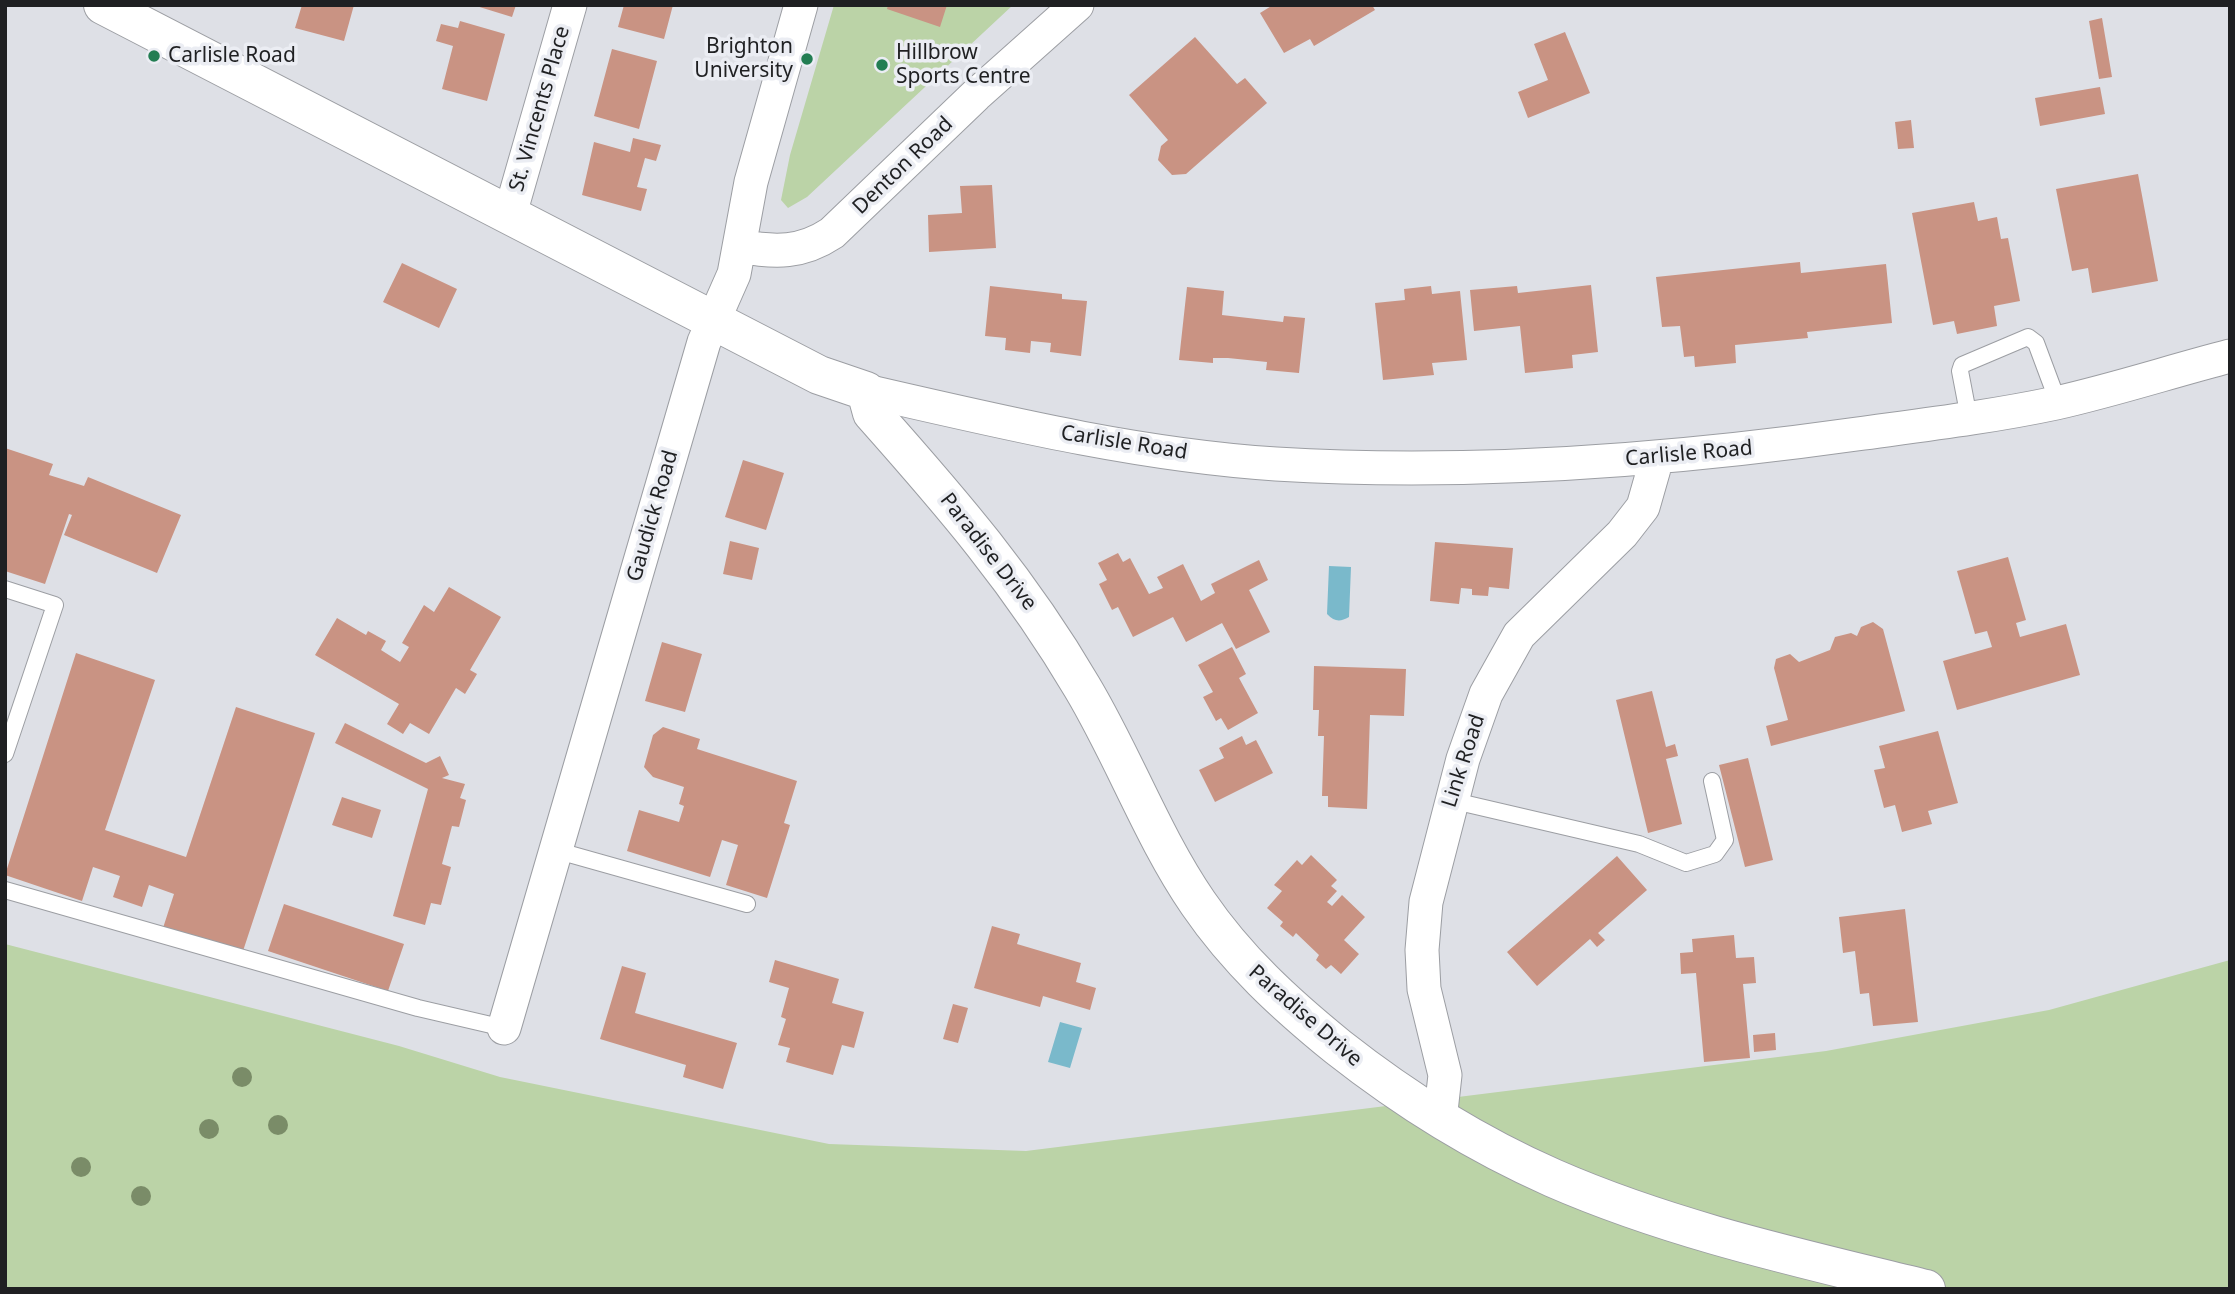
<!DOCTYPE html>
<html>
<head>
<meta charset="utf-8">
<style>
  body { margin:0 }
  #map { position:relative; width:2235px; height:1294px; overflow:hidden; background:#dee0e6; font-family:"Noto Sans",sans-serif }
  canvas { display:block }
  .frame { position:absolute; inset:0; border:7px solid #1f2022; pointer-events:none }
</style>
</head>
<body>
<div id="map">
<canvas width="2235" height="1294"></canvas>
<div class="frame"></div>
</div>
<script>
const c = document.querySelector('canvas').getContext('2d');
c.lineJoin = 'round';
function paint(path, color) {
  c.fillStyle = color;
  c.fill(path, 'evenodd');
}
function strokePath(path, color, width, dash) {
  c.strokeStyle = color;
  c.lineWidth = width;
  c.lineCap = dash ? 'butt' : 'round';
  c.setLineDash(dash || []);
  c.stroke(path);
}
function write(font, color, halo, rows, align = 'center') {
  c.font = font + ' "Noto Sans",sans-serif';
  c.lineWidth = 7;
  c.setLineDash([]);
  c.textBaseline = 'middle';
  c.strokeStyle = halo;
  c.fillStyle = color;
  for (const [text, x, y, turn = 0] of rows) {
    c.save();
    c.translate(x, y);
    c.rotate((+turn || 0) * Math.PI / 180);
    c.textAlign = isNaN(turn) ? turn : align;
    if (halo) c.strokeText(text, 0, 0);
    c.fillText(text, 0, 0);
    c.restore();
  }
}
const green = new Path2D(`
  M 834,5 L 1013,5 L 807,197 L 788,208 L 781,200 L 790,155 Z
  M 5,944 L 399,1046 L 500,1077 L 829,1144 L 1026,1151 L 1826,1051 L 2049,1010 L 2230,960 L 2230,1289 L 5,1289 Z`);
const water = new Path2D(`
  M 1329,566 L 1351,567 L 1349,617 C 1340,622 1335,622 1327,614 Z
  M 1060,1022 L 1082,1028 L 1070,1068 L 1048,1062 Z`);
const building = new Path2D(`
  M 302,5 L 354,5 L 344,41 L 295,28 Z
  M 473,5 L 516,5 L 512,17 Z
  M 624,5 L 673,5 L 664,39 L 618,27 Z
  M 888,5 L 947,5 L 940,27 L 887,9 Z
  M 1273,5 L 1372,5 L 1375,10 L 1314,46 L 1310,39 L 1284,53 L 1260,13 Z
  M 2102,18 L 2112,77 L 2099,79 L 2089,21 Z
  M 460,21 L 505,34 L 487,101 L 442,89 L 453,46 L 436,41 L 441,24 L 458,28 Z
  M 1565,32 L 1590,93 L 1528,118 L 1518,92 L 1548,80 L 1534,44 Z
  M 1195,37 L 1237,84 L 1245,78 L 1267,103 L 1186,174 L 1172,175 L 1158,160 L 1161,146 L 1168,140 L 1129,95 Z
  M 612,49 L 657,61 L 639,129 L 594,116 Z
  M 2100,87 L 2105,114 L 2040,126 L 2035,98 Z
  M 1911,120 L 1914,148 L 1898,149 L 1895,122 Z
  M 633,138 L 661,145 L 656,161 L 645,158 L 637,187 L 647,189 L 641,211 L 582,195 L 594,142 L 630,152 Z
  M 2138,174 L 2158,281 L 2092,293 L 2088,268 L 2072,271 L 2056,189 Z
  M 992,185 L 996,248 L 929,252 L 928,215 L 962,213 L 960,186 Z
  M 1974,202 L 1978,221 L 1997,217 L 2001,239 L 2008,238 L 2020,301 L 1994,306 L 1997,326 L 1957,334 L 1954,321 L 1933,325 L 1912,213 Z
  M 1800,262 L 1801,273 L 1886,264 L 1892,323 L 1807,332 L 1808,338 L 1735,345 L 1736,363 L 1695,367 L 1694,356 L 1684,357 L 1680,326 L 1662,327 L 1656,277 Z
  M 402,263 L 457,289 L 439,328 L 383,302 Z
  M 1591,285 L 1598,352 L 1572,355 L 1573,368 L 1525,373 L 1520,326 L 1474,331 L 1470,290 L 1517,286 L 1518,293 Z
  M 990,286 L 1062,294 L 1062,299 L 1087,301 L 1081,356 L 1050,352 L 1051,343 L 1031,341 L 1030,353 L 1005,350 L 1006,338 L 985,336 Z
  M 1431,286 L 1432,294 L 1460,291 L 1467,360 L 1432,363 L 1434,375 L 1383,380 L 1375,303 L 1405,300 L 1404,289 Z
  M 1187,287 L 1224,291 L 1222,315 L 1283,322 L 1284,316 L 1305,318 L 1299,373 L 1266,370 L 1267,362 L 1228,358 L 1213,358 L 1213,363 L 1179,360 Z
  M 5,448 L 53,464 L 49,475 L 84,486 L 88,477 L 181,515 L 157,573 L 64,535 L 72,515 L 69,514 L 45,584 L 5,571 Z
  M 743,460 L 784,473 L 766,530 L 725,517 Z
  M 730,541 L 759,548 L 752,580 L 723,574 Z
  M 1435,542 L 1513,548 L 1509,589 L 1489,587 L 1488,596 L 1472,595 L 1472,589 L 1461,588 L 1459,604 L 1430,601 Z
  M 1118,553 L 1123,562 L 1130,558 L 1149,594 L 1163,588 L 1157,577 L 1183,564 L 1201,601 L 1215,593 L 1211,584 L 1259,560 L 1268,580 L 1249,590 L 1270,632 L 1236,649 L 1222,623 L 1186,642 L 1173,617 L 1133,637 L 1118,607 L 1112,610 L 1099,584 L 1107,580 L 1098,563 Z
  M 2008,557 L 2026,620 L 2016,623 L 2020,637 L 2066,624 L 2080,675 L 1957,710 L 1943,661 L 1992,647 L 1987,631 L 1975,634 L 1957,571 Z
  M 449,587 L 501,617 L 470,670 L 477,674 L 465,694 L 456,688 L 429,734 L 410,723 L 403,734 L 387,724 L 399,704 L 315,655 L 337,618 L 366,635 L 368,631 L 386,641 L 381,650 L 400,662 L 409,647 L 402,643 L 424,605 L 434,612 Z
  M 1873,622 L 1883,629 L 1905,711 L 1771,746 L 1766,726 L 1788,720 L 1774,668 L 1776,659 L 1790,654 L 1799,662 L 1830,650 L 1835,637 L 1851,633 L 1857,636 L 1861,627 Z
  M 662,642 L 702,654 L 685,712 L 645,701 Z
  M 1232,647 L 1246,674 L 1239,678 L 1258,713 L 1228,730 L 1221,718 L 1216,721 L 1203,697 L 1213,692 L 1198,665 Z
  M 76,653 L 155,680 L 105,830 L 186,857 L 236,707 L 315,733 L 242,954 L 163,928 L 174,894 L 149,885 L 142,907 L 113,897 L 120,876 L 93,867 L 82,901 L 5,875 Z
  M 1314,666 L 1406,669 L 1404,716 L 1370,715 L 1367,809 L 1328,807 L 1328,796 L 1322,796 L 1324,736 L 1318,736 L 1319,710 L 1313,710 Z
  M 1652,691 L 1666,747 L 1675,744 L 1678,756 L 1666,759 L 1682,824 L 1648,833 L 1616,700 Z
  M 345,723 L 426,763 L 440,756 L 449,775 L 442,778 L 465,784 L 460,798 L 466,800 L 459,827 L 452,826 L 442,864 L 451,867 L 441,905 L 431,903 L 425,925 L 393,916 L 428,789 L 335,743 Z
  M 663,727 L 700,739 L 697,749 L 797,781 L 784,823 L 790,825 L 767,898 L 726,885 L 738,845 L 722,840 L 710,877 L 627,851 L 639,810 L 679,822 L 684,806 L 679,804 L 684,787 L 653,777 L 644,767 L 653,735 Z
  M 1938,731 L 1958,803 L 1928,811 L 1932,824 L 1902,832 L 1895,805 L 1884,808 L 1874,770 L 1885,768 L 1879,746 Z
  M 1242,736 L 1246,745 L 1256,740 L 1273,773 L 1215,802 L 1199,770 L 1224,758 L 1219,748 Z
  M 1748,758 L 1773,860 L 1745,867 L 1719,765 Z
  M 342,797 L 381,810 L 372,838 L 332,825 Z
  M 1311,855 L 1337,880 L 1331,886 L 1337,891 L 1327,902 L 1332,906 L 1342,895 L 1365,917 L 1344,940 L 1359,954 L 1341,974 L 1331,965 L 1326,969 L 1316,960 L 1319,955 L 1296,933 L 1293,937 L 1280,926 L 1283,922 L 1267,908 L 1282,891 L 1274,885 L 1297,860 L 1302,865 Z
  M 1617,856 L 1647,890 L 1598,933 L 1605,940 L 1597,947 L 1590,939 L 1537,986 L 1507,952 Z
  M 284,904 L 404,944 L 388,991 L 268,951 Z
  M 1905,909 L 1918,1022 L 1873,1026 L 1869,993 L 1860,994 L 1855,951 L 1843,953 L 1839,917 Z
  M 992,926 L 1020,934 L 1017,944 L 1081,963 L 1076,982 L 1096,988 L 1090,1010 L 1043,996 L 1040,1007 L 974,988 Z
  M 1734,935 L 1736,958 L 1754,957 L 1756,983 L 1743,984 L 1750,1058 L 1704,1062 L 1696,973 L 1681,974 L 1680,953 L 1693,952 L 1692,939 Z
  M 775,960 L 839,979 L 832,1003 L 864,1012 L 854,1048 L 842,1045 L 833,1075 L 786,1062 L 790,1048 L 778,1045 L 786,1019 L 781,1017 L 789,988 L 769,982 Z
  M 622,966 L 646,973 L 635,1013 L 737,1043 L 723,1089 L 683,1077 L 686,1065 L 600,1039 Z
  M 953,1004 L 968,1008 L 958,1043 L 943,1039 Z
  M 1775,1033 L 1776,1050 L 1754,1052 L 1753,1035 Z`);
const lane = new Path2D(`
  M 1969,418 L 1960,371 L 1962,365 L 2028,337 L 2036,343 L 2058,402
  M 5,589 L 55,605 L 5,754
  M 1450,800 L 1639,844 L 1686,863 L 1715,854 L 1725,840 L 1712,781
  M 555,850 L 747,904
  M 5,890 L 418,1008 L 504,1028`);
const street = new Path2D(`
  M 510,214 L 570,5
  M 741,246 C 775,253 802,253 832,233 L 976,95 L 1077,5
  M 866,391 C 1001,422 1138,455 1276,464 C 1470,476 1665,461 1857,434 C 1923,425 1990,417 2056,403 C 2114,390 2172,371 2230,356
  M 504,1028 L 704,342 L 734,274 L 751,182 L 801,5
  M 1440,1120 L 1445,1075 L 1424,989 L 1422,950 L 1426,902 L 1463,759 L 1486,694 L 1519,635 L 1622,534 L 1643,507 L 1657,458`);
const secondary = new Path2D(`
  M 103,5 L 819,375 L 866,391 L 872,413 C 952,503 1021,583 1082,687 C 1124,757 1152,836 1198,903 C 1237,960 1285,1004 1338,1047 C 1404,1099 1476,1144 1553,1178 C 1672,1230 1800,1258 1926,1289`);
const trees = [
  [242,1077],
  [278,1125],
  [209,1129],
  [81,1167],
  [141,1196]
];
const markers = [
  [154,56,7,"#227d52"],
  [807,59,7,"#227d52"],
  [882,65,7,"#227d52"]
];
const poiNames = [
  ["Brighton",793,47,"right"],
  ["University",793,71,"right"],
  ["Hillbrow",896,53],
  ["Sports Centre",896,77],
  ["Carlisle Road",168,56]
];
const streetNames = [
  ["St. Vincents Place",540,109,-74],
  ["Denton Road",903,166,-44],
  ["Carlisle Road",1124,443,9],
  ["Carlisle Road",1689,454,-5],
  ["Gaudick Road",653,516,-74],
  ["Paradise Drive",988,552,52],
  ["Link Road",1464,761,-72],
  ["Paradise Drive",1305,1016,41]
];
paint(green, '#bbd3a7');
paint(water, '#7ab9cb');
paint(building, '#c99383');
strokePath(lane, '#9c9ea3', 18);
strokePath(street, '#9c9ea3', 35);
strokePath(secondary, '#9c9ea3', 40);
strokePath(lane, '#fff', 16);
strokePath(street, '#fff', 33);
strokePath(secondary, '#fff', 38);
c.fillStyle = '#7a8c68';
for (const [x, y] of trees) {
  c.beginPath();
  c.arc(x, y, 10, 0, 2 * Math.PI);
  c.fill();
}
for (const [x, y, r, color] of markers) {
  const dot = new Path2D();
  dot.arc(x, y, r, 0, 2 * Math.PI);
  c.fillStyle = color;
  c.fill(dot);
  strokePath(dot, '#ebedf3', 2.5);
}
write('21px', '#1f2022', '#ebedf3', poiNames, 'left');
write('21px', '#1f2022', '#ebedf3', streetNames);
</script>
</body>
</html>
